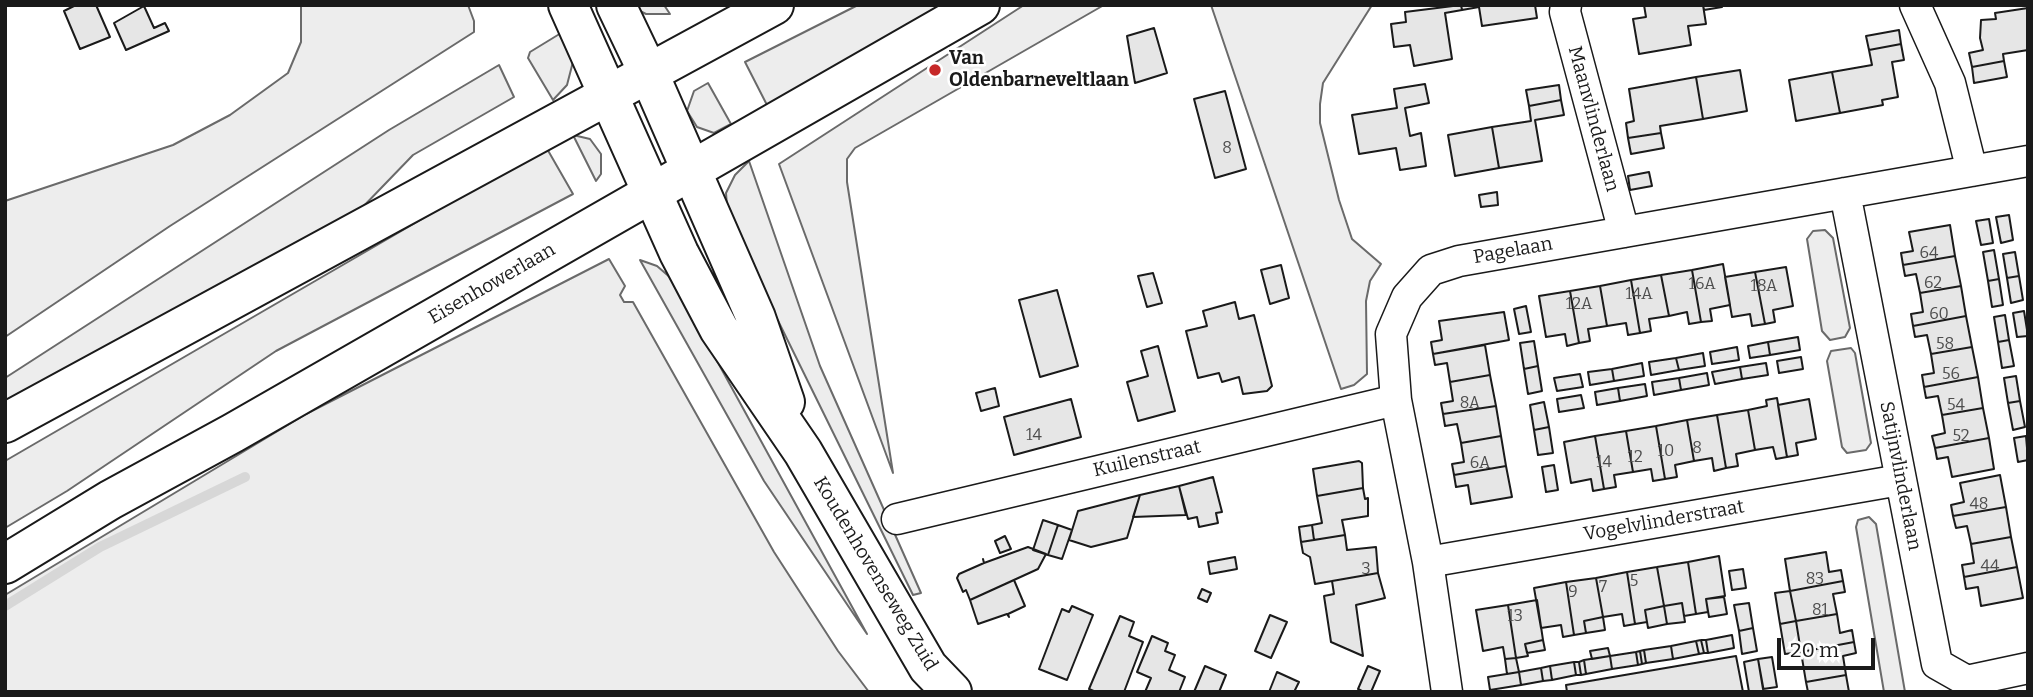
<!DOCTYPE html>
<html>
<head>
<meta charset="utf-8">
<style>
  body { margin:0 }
  #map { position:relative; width:2033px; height:697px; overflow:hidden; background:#fff; font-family:Bitter,serif }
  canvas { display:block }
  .frame { position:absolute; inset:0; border:7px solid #1a1a1a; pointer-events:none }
  .scale { position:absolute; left:1777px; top:638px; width:98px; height:32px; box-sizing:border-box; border:4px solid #1a1a1a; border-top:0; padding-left:9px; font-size:21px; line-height:24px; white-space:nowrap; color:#1a1a1a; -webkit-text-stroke:5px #fff; paint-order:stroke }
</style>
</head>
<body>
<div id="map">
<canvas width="2033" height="697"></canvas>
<div class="frame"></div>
<div class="scale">20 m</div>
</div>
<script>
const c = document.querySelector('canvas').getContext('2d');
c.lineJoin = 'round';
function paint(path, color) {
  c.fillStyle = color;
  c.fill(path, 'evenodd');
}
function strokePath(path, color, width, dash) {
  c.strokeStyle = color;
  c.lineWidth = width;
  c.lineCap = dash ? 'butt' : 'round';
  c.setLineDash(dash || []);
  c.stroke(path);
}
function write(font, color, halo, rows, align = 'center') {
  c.font = font + ' Bitter,serif';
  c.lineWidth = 5;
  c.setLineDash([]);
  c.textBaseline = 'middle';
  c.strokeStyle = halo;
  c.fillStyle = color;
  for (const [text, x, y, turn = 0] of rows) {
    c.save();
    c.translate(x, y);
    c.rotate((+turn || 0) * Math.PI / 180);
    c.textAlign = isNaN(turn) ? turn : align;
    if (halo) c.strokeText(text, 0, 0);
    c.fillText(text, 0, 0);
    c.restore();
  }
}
const built = new Path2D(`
  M 301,5 L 468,5 L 474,21 L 474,32 L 170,226 L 5,337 L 5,201 L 173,145 L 230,115 L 288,73 L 301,42 Z
  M 628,5 L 664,5 L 670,14 L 646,14 Z
  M 858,5 L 941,5 L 768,107 L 745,62 Z
  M 1024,5 L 1104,5 L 855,148 L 847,159 L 847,182 L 893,473 L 779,164 Z
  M 1211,5 L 1372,5 L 1323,83 L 1320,104 L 1320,123 L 1339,200 L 1352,239 L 1381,264 L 1370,281 L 1366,301 L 1367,374 L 1354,385 L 1341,389 Z
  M 566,30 L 575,54 L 567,85 L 553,100 L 528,58 L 530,52 Z
  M 499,65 L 514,97 L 413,155 L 357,213 L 5,406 L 5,378 L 389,130 Z
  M 708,83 L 731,124 L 714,133 L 697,127 L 687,111 L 694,91 Z
  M 573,135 L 590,139 L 601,154 L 601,174 L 596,181 Z
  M 546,147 L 573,194 L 276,351 L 67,491 L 5,528 L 5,461 Z
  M 749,161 L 820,366 L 921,593 L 913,595 L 728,219 L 726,193 L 735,175 Z
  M 1825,230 L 1833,238 L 1850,328 L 1845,337 L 1830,340 L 1822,331 L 1807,239 L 1813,231 Z
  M 609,259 L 625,286 L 620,295 L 624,302 L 633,302 L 774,552 L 838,651 L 869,692 L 5,692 L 5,595 L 306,414 Z
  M 640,260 L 657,266 L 672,279 L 867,634 L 764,481 Z
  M 1851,348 L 1855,353 L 1871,443 L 1866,450 L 1847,453 L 1842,447 L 1827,361 L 1831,351 Z
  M 1869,517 L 1876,524 L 1905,692 L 1884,692 L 1856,527 L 1858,520 Z`);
const stream = new Path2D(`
  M 5,606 L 100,547 L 245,477`);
const building = new Path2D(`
  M 76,5 L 96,5 L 110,37 L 80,49 L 64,11 Z
  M 1461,5 L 1535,5 L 1537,18 L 1482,26 L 1479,7 L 1462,10 Z
  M 1461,5 L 1462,10 L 1445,13 L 1452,59 L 1414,66 L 1410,45 L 1394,47 L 1391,24 L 1406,22 L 1405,12 Z
  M 1644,5 L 1703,5 L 1706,24 L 1688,26 L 1691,45 L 1639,54 L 1633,19 L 1646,17 Z
  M 1703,5 L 1722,5 L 1722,7 L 1704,10 Z
  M 144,6 L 154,28 L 165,23 L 169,31 L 126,50 L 114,23 Z
  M 2028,8 L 2028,50 L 2003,54 L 2004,61 L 1972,67 L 1969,53 L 1983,50 L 1980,38 L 1981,20 L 1996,19 L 1995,13 Z
  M 1154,28 L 1167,73 L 1135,83 L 1127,36 Z
  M 1899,30 L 1901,44 L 1869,50 L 1866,36 Z
  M 1901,44 L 1904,60 L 1892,62 L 1898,97 L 1882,100 L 1883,105 L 1840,113 L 1832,72 L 1872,65 L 1869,50 Z
  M 2004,61 L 2007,77 L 1974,83 L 1972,67 Z
  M 1740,70 L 1747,111 L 1703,119 L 1696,77 Z
  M 1832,72 L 1840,113 L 1796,121 L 1789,80 Z
  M 1696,77 L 1703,119 L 1660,126 L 1661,133 L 1628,138 L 1626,123 L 1634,121 L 1629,89 Z
  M 1425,84 L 1429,103 L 1405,108 L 1410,136 L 1421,133 L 1426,166 L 1400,170 L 1396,148 L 1359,154 L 1352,115 L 1397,108 L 1394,89 Z
  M 1559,85 L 1561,100 L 1529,106 L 1526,90 Z
  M 1225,91 L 1246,169 L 1215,178 L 1194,99 Z
  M 1561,100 L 1564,115 L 1535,120 L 1542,161 L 1499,168 L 1492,127 L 1531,121 L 1529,106 Z
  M 1492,127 L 1499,168 L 1455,176 L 1448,135 Z
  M 1661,133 L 1664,148 L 1631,154 L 1628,138 Z
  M 1649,172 L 1652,186 L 1630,190 L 1628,176 Z
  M 1497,192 L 1498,205 L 1481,207 L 1479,195 Z
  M 2009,215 L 2013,240 L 2001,243 L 1996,217 Z
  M 1989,219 L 1993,243 L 1981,245 L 1976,221 Z
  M 1950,225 L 1955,256 L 1903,265 L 1901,253 L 1913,251 L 1909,232 Z
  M 1994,250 L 1999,279 L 1988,281 L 1983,252 Z
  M 2015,252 L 2019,276 L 2007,278 L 2003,254 Z
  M 1955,256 L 1961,286 L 1920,293 L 1916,274 L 1905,276 L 1903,265 Z
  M 1723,264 L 1730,305 L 1710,309 L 1712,321 L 1701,322 L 1692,270 Z
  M 1281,265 L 1289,298 L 1270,304 L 1261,270 Z
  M 1786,267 L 1793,306 L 1773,310 L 1775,322 L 1765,324 L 1755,272 Z
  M 1692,270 L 1701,322 L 1689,324 L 1687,312 L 1669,316 L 1661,275 Z
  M 1755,272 L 1765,324 L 1752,326 L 1750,314 L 1732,317 L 1725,277 Z
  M 1153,273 L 1162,303 L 1147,307 L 1138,276 Z
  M 1661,275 L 1669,316 L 1649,319 L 1651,331 L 1640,333 L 1631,280 Z
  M 2019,276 L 2023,300 L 2011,303 L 2007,278 Z
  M 1999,279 L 2003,305 L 1992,307 L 1988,281 Z
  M 1631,280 L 1640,333 L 1628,335 L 1626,323 L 1607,326 L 1600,286 Z
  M 1600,286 L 1607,326 L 1588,329 L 1590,341 L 1579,343 L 1570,291 Z
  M 1961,286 L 1966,316 L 1913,326 L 1911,314 L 1923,312 L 1920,293 Z
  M 1057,290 L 1078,366 L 1040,377 L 1019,300 Z
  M 1570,291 L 1579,343 L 1567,346 L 1565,334 L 1546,337 L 1539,296 Z
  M 1235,302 L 1239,319 L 1254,315 L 1272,386 L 1267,391 L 1243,394 L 1239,377 L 1222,382 L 1219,373 L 1198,378 L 1186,331 L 1207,326 L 1203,311 Z
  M 1526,306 L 1531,332 L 1519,334 L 1514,309 Z
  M 2024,311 L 2028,336 L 2017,337 L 2013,313 Z
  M 1504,312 L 1509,340 L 1433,354 L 1431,342 L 1442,340 L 1439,321 Z
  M 2005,315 L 2009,340 L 1998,342 L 1994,317 Z
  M 1966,316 L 1972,347 L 1931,354 L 1927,335 L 1915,337 L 1913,326 Z
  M 1798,337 L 1800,350 L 1770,355 L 1768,342 Z
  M 2009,340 L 2014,366 L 2002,368 L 1998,342 Z
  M 1534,341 L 1538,366 L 1524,369 L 1520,343 Z
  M 1768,342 L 1770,355 L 1750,358 L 1748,346 Z
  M 1485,345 L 1490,375 L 1450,382 L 1447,363 L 1435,365 L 1433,354 Z
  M 1158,346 L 1175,411 L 1138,421 L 1127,382 L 1148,376 L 1141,351 Z
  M 1737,347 L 1739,360 L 1712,364 L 1710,352 Z
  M 1972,347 L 1978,377 L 1924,387 L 1922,375 L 1934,373 L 1931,354 Z
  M 1703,353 L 1705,366 L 1679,370 L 1676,358 Z
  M 1801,357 L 1803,369 L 1779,373 L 1777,361 Z
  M 1676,358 L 1679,370 L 1651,375 L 1649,362 Z
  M 1642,363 L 1644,376 L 1614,381 L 1612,369 Z
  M 1766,363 L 1768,375 L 1742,379 L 1740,367 Z
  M 1538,366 L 1542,391 L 1528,394 L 1524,369 Z
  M 1740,367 L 1742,379 L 1715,384 L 1712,372 Z
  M 1612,369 L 1614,381 L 1590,385 L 1588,372 Z
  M 1707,373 L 1709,385 L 1681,390 L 1679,378 Z
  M 1580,374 L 1583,387 L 1557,391 L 1554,378 Z
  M 1490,375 L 1496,406 L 1443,414 L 1441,403 L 1453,401 L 1450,382 Z
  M 2016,376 L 2020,401 L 2008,403 L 2004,378 Z
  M 1978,377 L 1983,408 L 1942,415 L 1938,396 L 1926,398 L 1924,387 Z
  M 1679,378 L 1681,390 L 1654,395 L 1652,382 Z
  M 1645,384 L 1647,396 L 1620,401 L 1618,388 Z
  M 995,388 L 999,406 L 981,411 L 976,393 Z
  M 1618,388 L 1620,401 L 1597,405 L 1595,392 Z
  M 1581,395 L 1584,408 L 1559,412 L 1557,399 Z
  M 1777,398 L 1787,457 L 1776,459 L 1773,447 L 1755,450 L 1748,410 L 1767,406 L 1766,400 Z
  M 1071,399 L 1081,437 L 1014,455 L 1004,417 Z
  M 1809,399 L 1816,439 L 1796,443 L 1798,455 L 1787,457 L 1778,405 Z
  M 2020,401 L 2025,427 L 2013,430 L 2008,403 Z
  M 1544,402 L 1549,427 L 1534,430 L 1530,405 Z
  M 1496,406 L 1501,436 L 1461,443 L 1457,424 L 1445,426 L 1443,414 Z
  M 1983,408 L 1989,438 L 1935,448 L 1932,436 L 1945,433 L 1942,415 Z
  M 1748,410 L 1755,450 L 1736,454 L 1738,466 L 1726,468 L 1717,415 Z
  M 1717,415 L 1726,468 L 1714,471 L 1712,458 L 1694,461 L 1687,420 Z
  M 1687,420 L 1694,461 L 1675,465 L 1677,477 L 1665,479 L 1656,426 Z
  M 1656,426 L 1665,479 L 1653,481 L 1651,469 L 1633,472 L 1626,431 Z
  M 1549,427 L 1553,453 L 1538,455 L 1534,430 Z
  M 1626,431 L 1633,472 L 1614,475 L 1616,487 L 1604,489 L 1595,436 Z
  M 1501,436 L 1506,466 L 1454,475 L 1452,464 L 1464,462 L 1461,443 Z
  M 1595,436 L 1604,489 L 1593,491 L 1591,479 L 1571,483 L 1564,442 Z
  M 2026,436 L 2028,460 L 2018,462 L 2014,438 Z
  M 1989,438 L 1994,469 L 1952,477 L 1948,457 L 1937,459 L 1935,448 Z
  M 1359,461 L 1362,463 L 1363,488 L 1317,496 L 1313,469 Z
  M 1554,465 L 1558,490 L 1546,492 L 1542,467 Z
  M 1506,466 L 1512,497 L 1471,504 L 1468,485 L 1456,487 L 1454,475 Z
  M 2000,475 L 2006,507 L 1953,516 L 1951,505 L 1964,502 L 1960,483 Z
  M 1213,477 L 1222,512 L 1216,513 L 1218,523 L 1199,527 L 1197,517 L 1188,519 L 1179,486 Z
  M 1179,486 L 1186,515 L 1133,517 L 1140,495 Z
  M 1363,488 L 1365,499 L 1368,498 L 1368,516 L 1342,520 L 1345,535 L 1314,540 L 1312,525 L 1322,523 L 1317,496 Z
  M 1140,495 L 1127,538 L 1091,547 L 1069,540 L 1078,511 Z
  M 2006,507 L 2011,537 L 1971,544 L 1967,526 L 1956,528 L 1953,516 Z
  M 1043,520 L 1058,525 L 1048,555 L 1033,550 Z
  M 1058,525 L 1072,530 L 1062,559 L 1048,555 Z
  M 1312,525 L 1314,540 L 1301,542 L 1299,527 Z
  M 1345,535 L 1347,550 L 1376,547 L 1378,573 L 1315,584 L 1310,557 L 1303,553 L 1301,542 Z
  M 1005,536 L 1011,549 L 1000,553 L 995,541 Z
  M 2011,537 L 2017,567 L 1964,577 L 1962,565 L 1974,563 L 1971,544 Z
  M 1028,547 L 1046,554 L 1038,569 L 970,600 L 966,590 L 963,592 L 957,578 L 959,574 L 984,563 L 983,559 L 984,563 Z
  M 1826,552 L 1829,572 L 1841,570 L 1843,581 L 1790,591 L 1785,559 Z
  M 1719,556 L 1725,596 L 1706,599 L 1708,612 L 1696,614 L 1688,562 Z
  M 1235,557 L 1237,569 L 1210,574 L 1208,562 Z
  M 1688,562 L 1696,614 L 1684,616 L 1682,603 L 1664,606 L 1657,567 Z
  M 1657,567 L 1664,606 L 1645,610 L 1647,622 L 1635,624 L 1627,572 Z
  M 2017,567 L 2023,598 L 1981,606 L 1978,587 L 1966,589 L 1964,577 Z
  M 1743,569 L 1746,588 L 1732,590 L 1729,571 Z
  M 1627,572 L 1635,624 L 1624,626 L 1622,614 L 1603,617 L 1596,578 Z
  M 1378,573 L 1385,598 L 1356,605 L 1363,656 L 1331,642 L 1324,596 L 1334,594 L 1332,581 Z
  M 1596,578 L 1603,617 L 1584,621 L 1586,633 L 1574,635 L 1566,582 Z
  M 1014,580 L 1025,606 L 1008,614 L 1009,617 L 1007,614 L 978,624 L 970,600 Z
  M 1843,581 L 1845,592 L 1833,594 L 1837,614 L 1796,621 L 1790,591 Z
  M 1566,582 L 1574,635 L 1563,637 L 1561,625 L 1541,628 L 1534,588 Z
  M 1202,589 L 1211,593 L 1207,602 L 1198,598 Z
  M 1790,591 L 1796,621 L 1780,624 L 1775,593 Z
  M 1724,597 L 1727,614 L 1709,617 L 1706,599 Z
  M 1537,600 L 1543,640 L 1525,644 L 1528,656 L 1516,658 L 1508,605 Z
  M 1682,603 L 1685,622 L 1667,624 L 1664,606 Z
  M 1749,603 L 1753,628 L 1739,631 L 1734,605 Z
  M 1508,605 L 1516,658 L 1505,659 L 1503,647 L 1483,651 L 1476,610 Z
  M 1072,606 L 1093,615 L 1067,680 L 1039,669 L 1062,609 L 1069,612 Z
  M 1664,606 L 1667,624 L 1648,628 L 1645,610 Z
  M 1837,614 L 1840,633 L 1852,630 L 1854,642 L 1801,652 L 1796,621 Z
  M 1270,615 L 1287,622 L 1271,658 L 1255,651 Z
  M 1120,616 L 1134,622 L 1129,636 L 1143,642 L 1124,692 L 1096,692 L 1089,689 Z
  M 1603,617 L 1605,630 L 1586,633 L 1584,621 Z
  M 1796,621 L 1801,652 L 1785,654 L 1780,624 Z
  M 1753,628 L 1757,651 L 1742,654 L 1739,631 Z
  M 1732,635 L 1734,648 L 1708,653 L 1706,640 Z
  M 1152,636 L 1168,643 L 1165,651 L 1175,655 L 1169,670 L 1185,677 L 1179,692 L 1145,692 L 1151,678 L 1137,672 Z
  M 1543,640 L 1545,650 L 1527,653 L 1525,644 Z
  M 1701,640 L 1706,640 L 1708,653 L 1704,653 Z
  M 1701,640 L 1704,653 L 1699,654 L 1696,641 Z
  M 1696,641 L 1699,654 L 1673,659 L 1671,646 Z
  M 1854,642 L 1856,653 L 1843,656 L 1846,675 L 1806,682 L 1801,652 Z
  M 1671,646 L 1673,659 L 1646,663 L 1644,650 Z
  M 1608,648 L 1610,656 L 1592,659 L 1590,651 Z
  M 1644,650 L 1646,663 L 1642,664 L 1640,651 Z
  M 1640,651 L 1642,664 L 1638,665 L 1636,652 Z
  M 1636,652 L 1638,665 L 1612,669 L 1610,656 Z
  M 1610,656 L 1612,669 L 1586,674 L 1584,660 Z
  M 1736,656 L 1743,692 L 1567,692 L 1566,685 Z
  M 1772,657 L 1777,687 L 1763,689 L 1758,659 Z
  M 1516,658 L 1519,672 L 1507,674 L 1505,659 Z
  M 1758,659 L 1764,692 L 1749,692 L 1744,662 Z
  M 1584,660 L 1586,674 L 1581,675 L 1579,662 Z
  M 1574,662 L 1576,675 L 1552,680 L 1550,666 Z
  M 1574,662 L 1579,662 L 1581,675 L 1576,675 Z
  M 1205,666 L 1226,675 L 1219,692 L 1194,692 Z
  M 1368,666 L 1380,671 L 1371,692 L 1364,692 L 1358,689 Z
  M 1550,666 L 1552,680 L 1543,681 L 1541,668 Z
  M 1541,668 L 1543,681 L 1521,685 L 1519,672 Z
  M 1277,672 L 1299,682 L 1294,692 L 1269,692 Z
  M 1519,672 L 1521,685 L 1490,690 L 1488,677 Z
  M 1846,675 L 1849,692 L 1808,692 L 1806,682 Z`);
const minor = new Path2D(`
  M 1566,5 L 1565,12 L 1624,232
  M 1915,5 L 1950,83 L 1972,171
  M 1845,193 L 1937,664 L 1967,681 L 2028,668
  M 897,519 L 1396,400
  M 1428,562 L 1900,480
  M 1447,692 L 1428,562 L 1396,400 L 1391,334 L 1407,297 L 1431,270 L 1459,261 L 2028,161`);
const secondary = new Path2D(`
  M 568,5 L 679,253 L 719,329 L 803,452 L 928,667 L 952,692
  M 616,5 L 649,74 L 756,318 L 785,402`);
const primary = new Path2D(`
  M 5,423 L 774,5
  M 5,564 L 110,500 L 233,433 L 980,5`);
const markers = [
  [935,70,7,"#c62828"]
];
const numberNames = [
  ["8",1227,149],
  ["64",1929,254],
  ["62",1933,284],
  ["16A",1702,285],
  ["18A",1764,287],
  ["14A",1639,295],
  ["12A",1579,305],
  ["60",1939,315],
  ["58",1945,345],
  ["56",1951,375],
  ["8A",1470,404],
  ["54",1956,406],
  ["14",1034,436],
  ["52",1961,437],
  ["8",1697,449],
  ["10",1666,452],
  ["12",1635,458],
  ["14",1604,463],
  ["6A",1480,464],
  ["48",1979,505],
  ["44",1990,567],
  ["3",1366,570],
  ["83",1815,580],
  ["5",1634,582],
  ["7",1603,588],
  ["9",1573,593],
  ["81",1820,611],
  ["13",1515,617]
];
const poiNames = [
  ["Van",949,59],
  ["Oldenbarneveltlaan",949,81]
];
const streetNames = [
  ["Maanvlinderlaan",1593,119,75],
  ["Pagelaan",1513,251,-10],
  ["Eisenhowerlaan",492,284,-30],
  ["Kuilenstraat",1147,459,-13],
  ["Satijnvlinderlaan",1900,476,79],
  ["Vogelvlinderstraat",1664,521,-10],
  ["Koudenhovenseweg Zuid",875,574,59]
];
paint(built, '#ededed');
strokePath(built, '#6a6a6a', 2);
strokePath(stream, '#d7d7d7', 10);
paint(building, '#e6e6e6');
strokePath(building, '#1a1a1a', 2);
strokePath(minor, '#1a1a1a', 33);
strokePath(secondary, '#1a1a1a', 42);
strokePath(primary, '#1a1a1a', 42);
strokePath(minor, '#fff', 30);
strokePath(secondary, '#fff', 38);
strokePath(primary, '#fff', 38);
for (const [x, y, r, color] of markers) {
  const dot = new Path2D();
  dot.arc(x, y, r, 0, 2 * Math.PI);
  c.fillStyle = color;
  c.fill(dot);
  strokePath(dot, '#fff', 2.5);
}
write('16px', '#4d4d4d', null, numberNames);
write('bold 19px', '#1a1a1a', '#fff', poiNames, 'left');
write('19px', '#1a1a1a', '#fff', streetNames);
</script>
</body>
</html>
